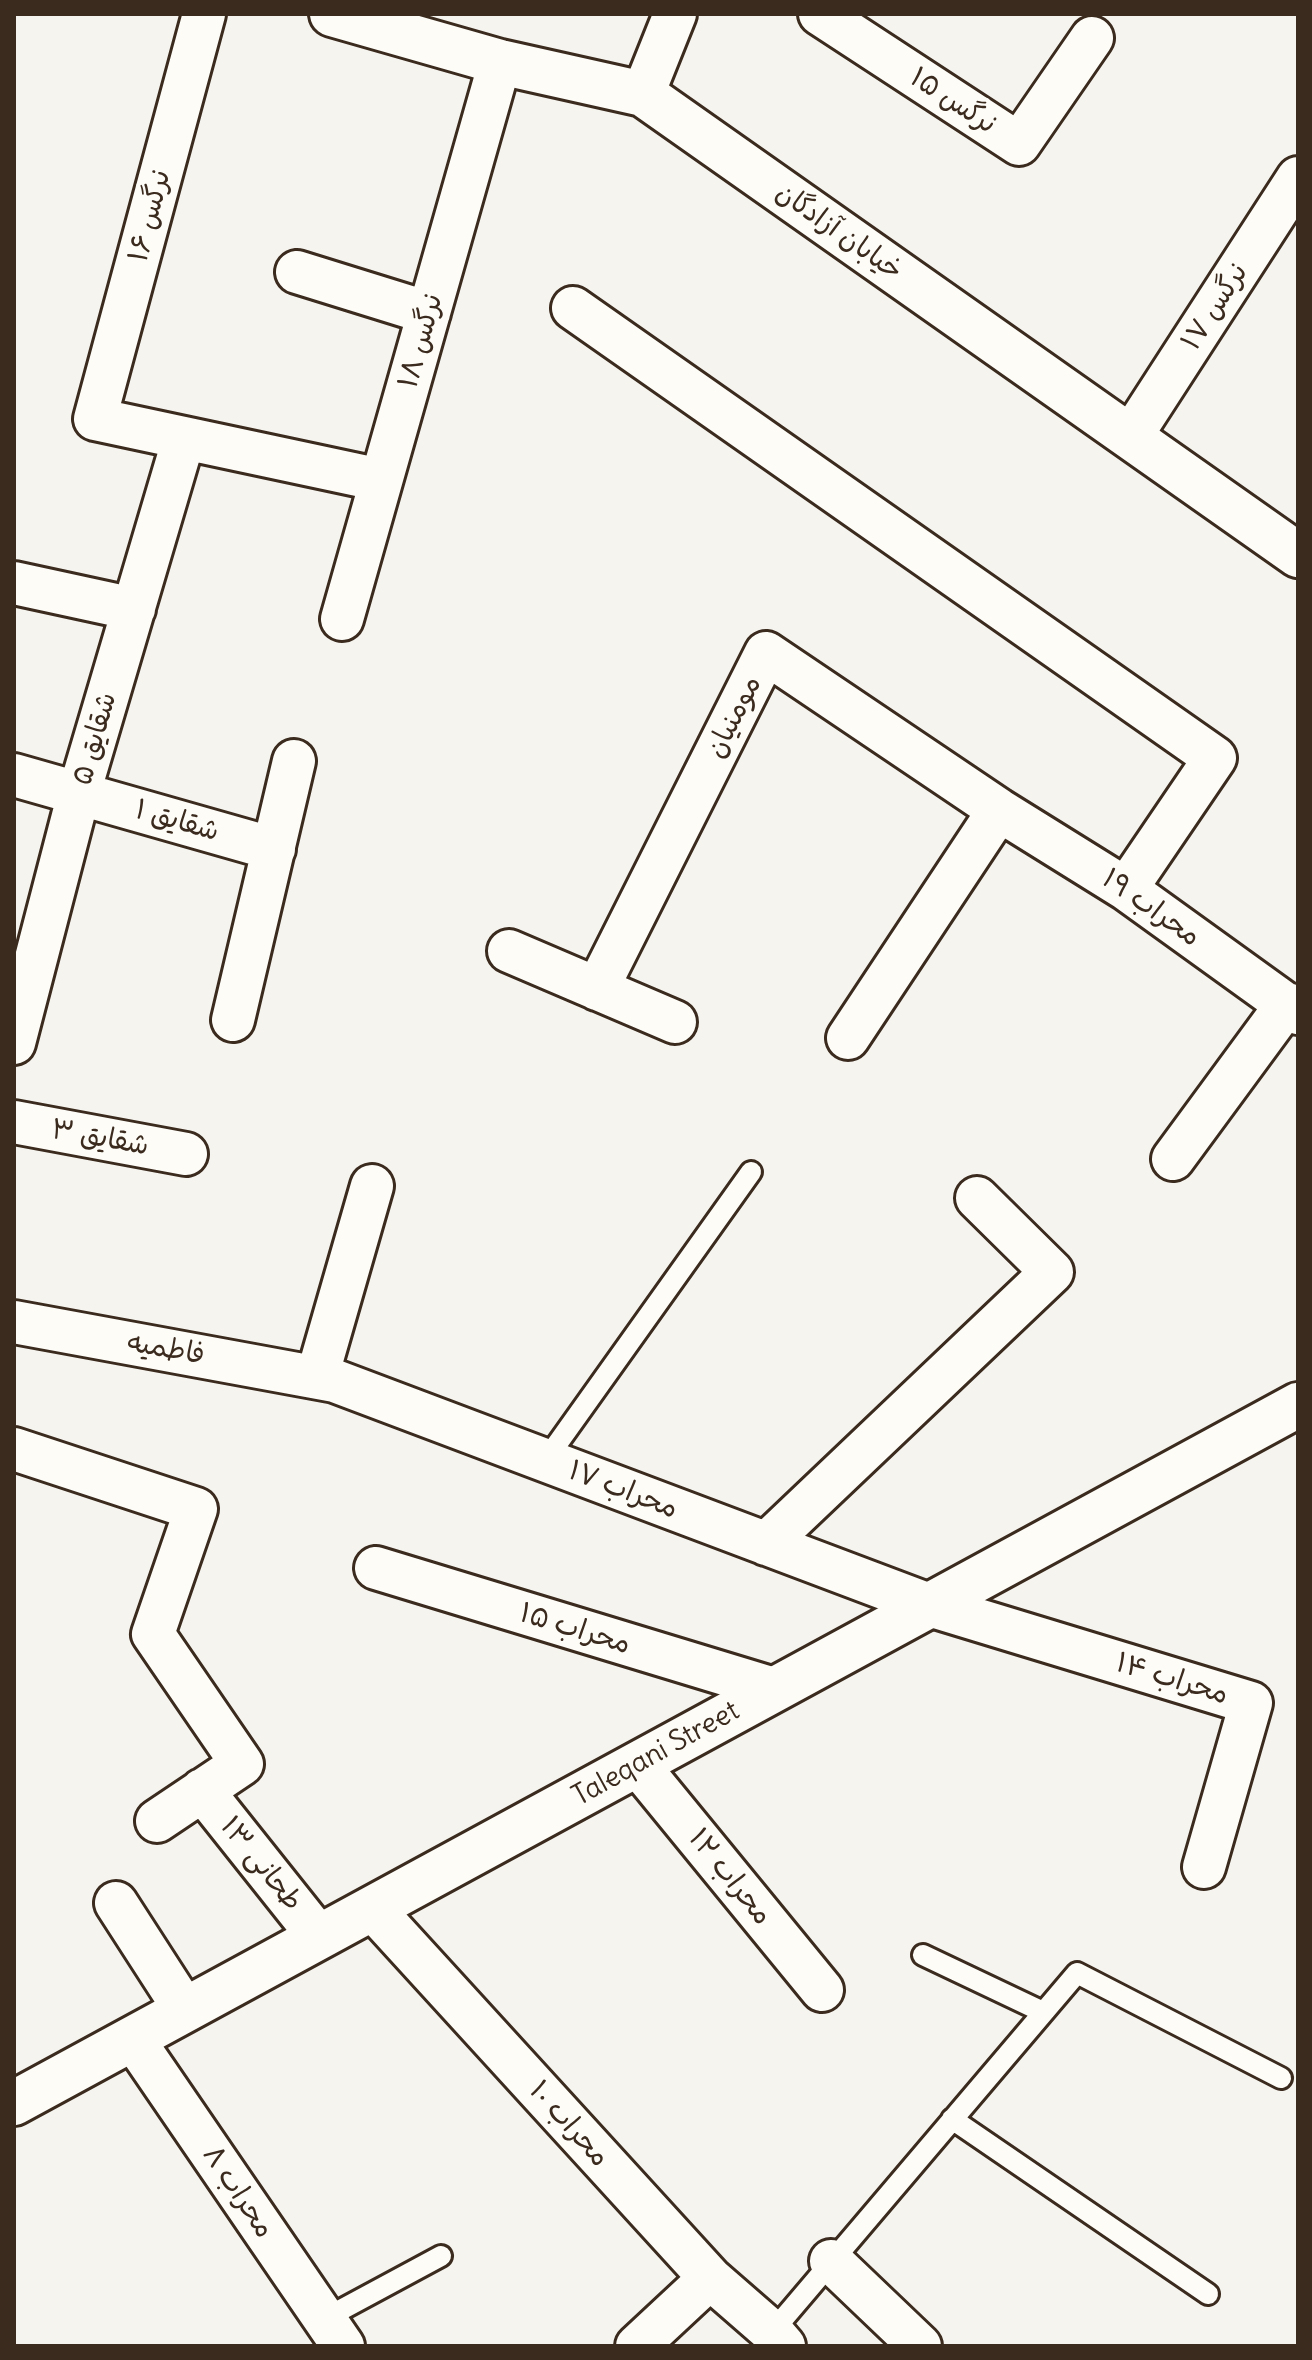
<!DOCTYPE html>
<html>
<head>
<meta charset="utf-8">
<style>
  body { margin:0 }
  #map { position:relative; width:1312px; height:2360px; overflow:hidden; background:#f5f4ee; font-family:Delius,sans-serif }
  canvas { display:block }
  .frame { position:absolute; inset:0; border:16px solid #3b2a1e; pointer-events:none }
</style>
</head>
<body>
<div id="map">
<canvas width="1312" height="2360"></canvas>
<div class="frame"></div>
</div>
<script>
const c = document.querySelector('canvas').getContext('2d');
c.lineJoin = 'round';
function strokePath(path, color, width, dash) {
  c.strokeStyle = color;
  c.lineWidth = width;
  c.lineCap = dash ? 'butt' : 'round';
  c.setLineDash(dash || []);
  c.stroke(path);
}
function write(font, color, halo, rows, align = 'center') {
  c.font = font + ' Delius,"Playpen Sans Arabic",sans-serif';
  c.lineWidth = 8;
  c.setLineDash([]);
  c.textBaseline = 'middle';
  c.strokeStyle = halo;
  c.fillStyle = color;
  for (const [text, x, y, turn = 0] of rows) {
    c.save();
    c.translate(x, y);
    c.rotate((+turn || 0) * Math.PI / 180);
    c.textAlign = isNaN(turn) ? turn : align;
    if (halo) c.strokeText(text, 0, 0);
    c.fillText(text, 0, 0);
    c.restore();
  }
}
const service = new Path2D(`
  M 545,1461 L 751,1172
  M 923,1955 L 1043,2012
  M 952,2119 L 1208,2294
  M 324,2319 L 441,2256
  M 772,2332 L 1077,1973 L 1281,2078`);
const minor = new Path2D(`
  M 204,14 L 95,419 L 381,480
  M 820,14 L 1019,144 L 1092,38
  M 643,94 L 675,14
  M 297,272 L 429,313
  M 573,308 L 1215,758 L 1126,889
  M 1131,436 L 1298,178
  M 14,583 L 134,609
  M 342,619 L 500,62
  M 14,775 L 274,849
  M 509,951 L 675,1022
  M 597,989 L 766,653 L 999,810 L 1126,889 L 1298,1013
  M 233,1020 L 294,761
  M 848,1038 L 999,810
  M 14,1043 L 79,793 L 184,438
  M 14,1122 L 186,1154
  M 1173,1159 L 1287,1004
  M 14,1322 L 335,1381 L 929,1605 L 1251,1703 L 1204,1867
  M 317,1377 L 372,1186
  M 14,1449 L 196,1509 L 153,1634 L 242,1764 L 157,1821
  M 766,1544 L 1052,1272 L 977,1198
  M 376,1568 L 774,1689
  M 637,1764 L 822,1990
  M 202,1790 L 319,1937
  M 116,1903 L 185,2010
  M 373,1909 L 710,2278 L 772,2332 L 784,2346
  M 133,2039 L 343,2346
  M 831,2261 L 920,2346
  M 637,2346 L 710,2278`);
const secondary = new Path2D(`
  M 332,14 L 500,62 L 643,94 L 1298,555
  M 14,2103 L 1298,1405`);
const streetNames = [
  ["نرگس ۱۵",953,101,33],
  ["نرگس ۱۶",150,216,-75],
  ["خیابان آزادگان",839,232,35],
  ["نرگس ۱۷",1215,307,-57],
  ["نرگس ۱۸",421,341,-74],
  ["مومنیان",734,717,-63],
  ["شقایق ۵",95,739,-74],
  ["شقایق ۱",177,821,16],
  ["محراب ۱۹",1151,908,35],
  ["شقایق ۳",100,1138,10],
  ["فاطمیه",166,1349,10],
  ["محراب ۱۷",623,1490,21],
  ["محراب ۱۵",575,1629,17],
  ["محراب ۱۴",1172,1679,17],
  ["Taleqani Street",656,1754,-29],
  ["طحانی ۱۳",261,1864,51],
  ["محراب ۱۲",730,1877,51],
  ["۱۰ محراب",569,2124,48],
  ["محراب ۸",238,2192,56]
];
strokePath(service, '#3b2a1e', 26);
strokePath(minor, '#3b2a1e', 48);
strokePath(secondary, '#3b2a1e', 50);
strokePath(service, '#fdfcf7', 20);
strokePath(minor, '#fdfcf7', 42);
strokePath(secondary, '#fdfcf7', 44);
write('28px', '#3b2a1e', '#fdfcf7', streetNames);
</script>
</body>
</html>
